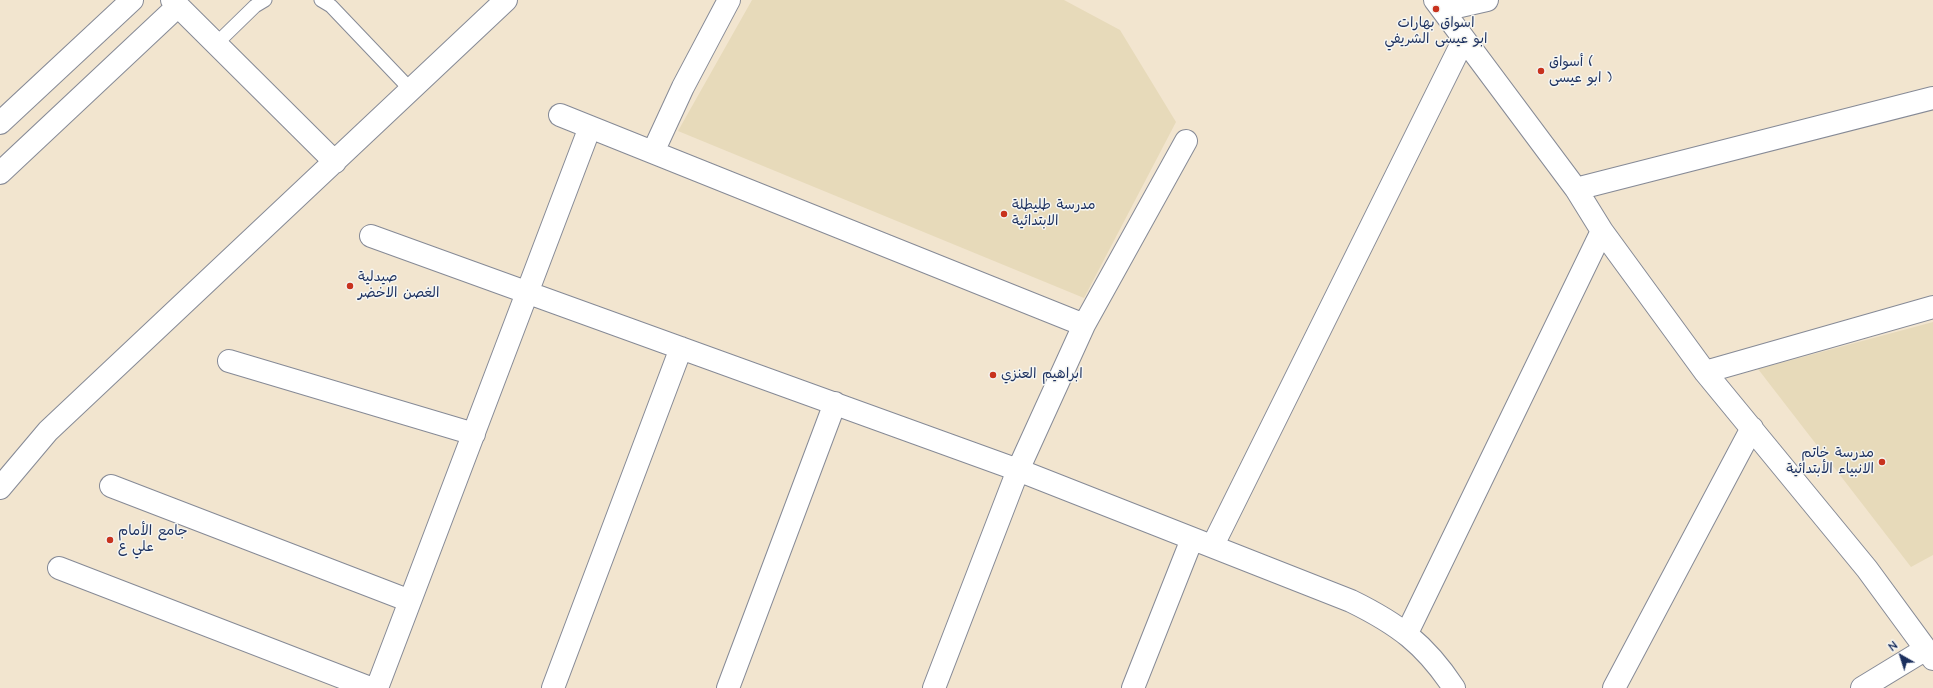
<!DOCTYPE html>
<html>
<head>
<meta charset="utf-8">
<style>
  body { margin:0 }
  #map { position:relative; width:1933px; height:688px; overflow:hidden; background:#f2e5cf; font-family:"Architects Daughter",sans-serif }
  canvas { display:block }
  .north { position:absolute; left:1881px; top:636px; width:40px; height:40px; -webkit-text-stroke:3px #f6f6f2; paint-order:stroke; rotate:321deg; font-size:11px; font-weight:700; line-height:16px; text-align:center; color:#1b2f5e }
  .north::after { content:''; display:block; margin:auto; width:14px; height:18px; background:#1b2f5e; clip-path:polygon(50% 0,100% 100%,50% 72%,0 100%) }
</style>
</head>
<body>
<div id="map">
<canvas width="1933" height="688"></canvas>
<div class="north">N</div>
</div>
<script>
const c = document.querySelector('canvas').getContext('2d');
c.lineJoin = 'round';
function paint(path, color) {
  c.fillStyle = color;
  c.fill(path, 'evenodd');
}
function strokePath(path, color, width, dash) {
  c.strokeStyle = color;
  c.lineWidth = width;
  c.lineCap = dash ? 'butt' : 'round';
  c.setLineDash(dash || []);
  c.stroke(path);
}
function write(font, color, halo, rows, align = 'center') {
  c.font = font + ' "Architects Daughter","Playpen Sans Arabic",sans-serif';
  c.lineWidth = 3;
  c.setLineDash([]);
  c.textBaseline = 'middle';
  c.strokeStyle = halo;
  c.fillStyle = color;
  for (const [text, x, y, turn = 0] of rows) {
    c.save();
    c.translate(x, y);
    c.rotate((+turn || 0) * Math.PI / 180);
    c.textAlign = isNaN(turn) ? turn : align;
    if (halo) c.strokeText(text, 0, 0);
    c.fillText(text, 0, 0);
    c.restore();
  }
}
const built = new Path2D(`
  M 752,0 L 1064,0 L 1120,30 L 1176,122 L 1084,298 L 678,131 Z
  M 1933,322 L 1933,555 L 1911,567 L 1758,369 Z`);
const service = new Path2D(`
  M 321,0 L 331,6 L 411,90
  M 216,44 L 255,6 L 265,0`);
const minor = new Path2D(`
  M 172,0 L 335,162
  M 1435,0 L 1576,189 L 1602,231 L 1705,372 L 1867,569 L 1933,659
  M 1443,10 L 1487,0
  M 560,115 L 1084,325
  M 0,123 L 132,0
  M 653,152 L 683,87 L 729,0
  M 0,173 L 178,6
  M 1576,189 L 1933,98
  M 371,236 L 1018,470 L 1351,601 C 1398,624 1425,644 1454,688
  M 229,361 L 474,434
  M 1705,372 L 1933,307
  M 111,486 L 410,601
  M 0,488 L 48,431 L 506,0
  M 1213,545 L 1464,39
  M 59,568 L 370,688
  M 1407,633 L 1602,231
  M 377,688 L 590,127
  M 553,688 L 681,348
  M 728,688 L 835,403
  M 934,688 L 1018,470 L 1084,325 L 1186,141
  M 1133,688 L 1192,539
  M 1614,688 L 1752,428
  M 1862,688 L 1926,649`);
const markers = [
  [1436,9,4,"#c8321e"],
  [1541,71,4,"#c8321e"],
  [1004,214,4,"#c8321e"],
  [350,286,4,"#c8321e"],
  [993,375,4,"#c8321e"],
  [1882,462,4,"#c8321e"],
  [110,540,4,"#c8321e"]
];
const poiNames = [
  ["اسواق بهارات",1436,24,"center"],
  ["ابو عيسى الشريفي",1436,40,"center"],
  ["أسواق (",1549,63],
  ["ابو عيسى )",1549,79],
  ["مدرسة طليطلة",1012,206],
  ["الابتدائية",1012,222],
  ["صيدلية",358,278],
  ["الغصن الاخضر",358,294],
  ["ابراهيم العنزي",1001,375],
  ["مدرسة خاتم",1874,454,"right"],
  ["الانبياء الأبتدائية",1874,470,"right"],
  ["جامع الأمام",118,532],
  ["علي ع",118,548]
];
paint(built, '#e7daba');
strokePath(service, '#868a96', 15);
strokePath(minor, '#868a96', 24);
strokePath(service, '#fff', 13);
strokePath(minor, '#fff', 22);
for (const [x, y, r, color] of markers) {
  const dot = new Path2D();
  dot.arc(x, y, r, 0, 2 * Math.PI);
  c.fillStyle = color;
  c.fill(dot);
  strokePath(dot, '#f6f6f2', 1.5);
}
write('14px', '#1b2f5e', '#f6f6f2', poiNames, 'left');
</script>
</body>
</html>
